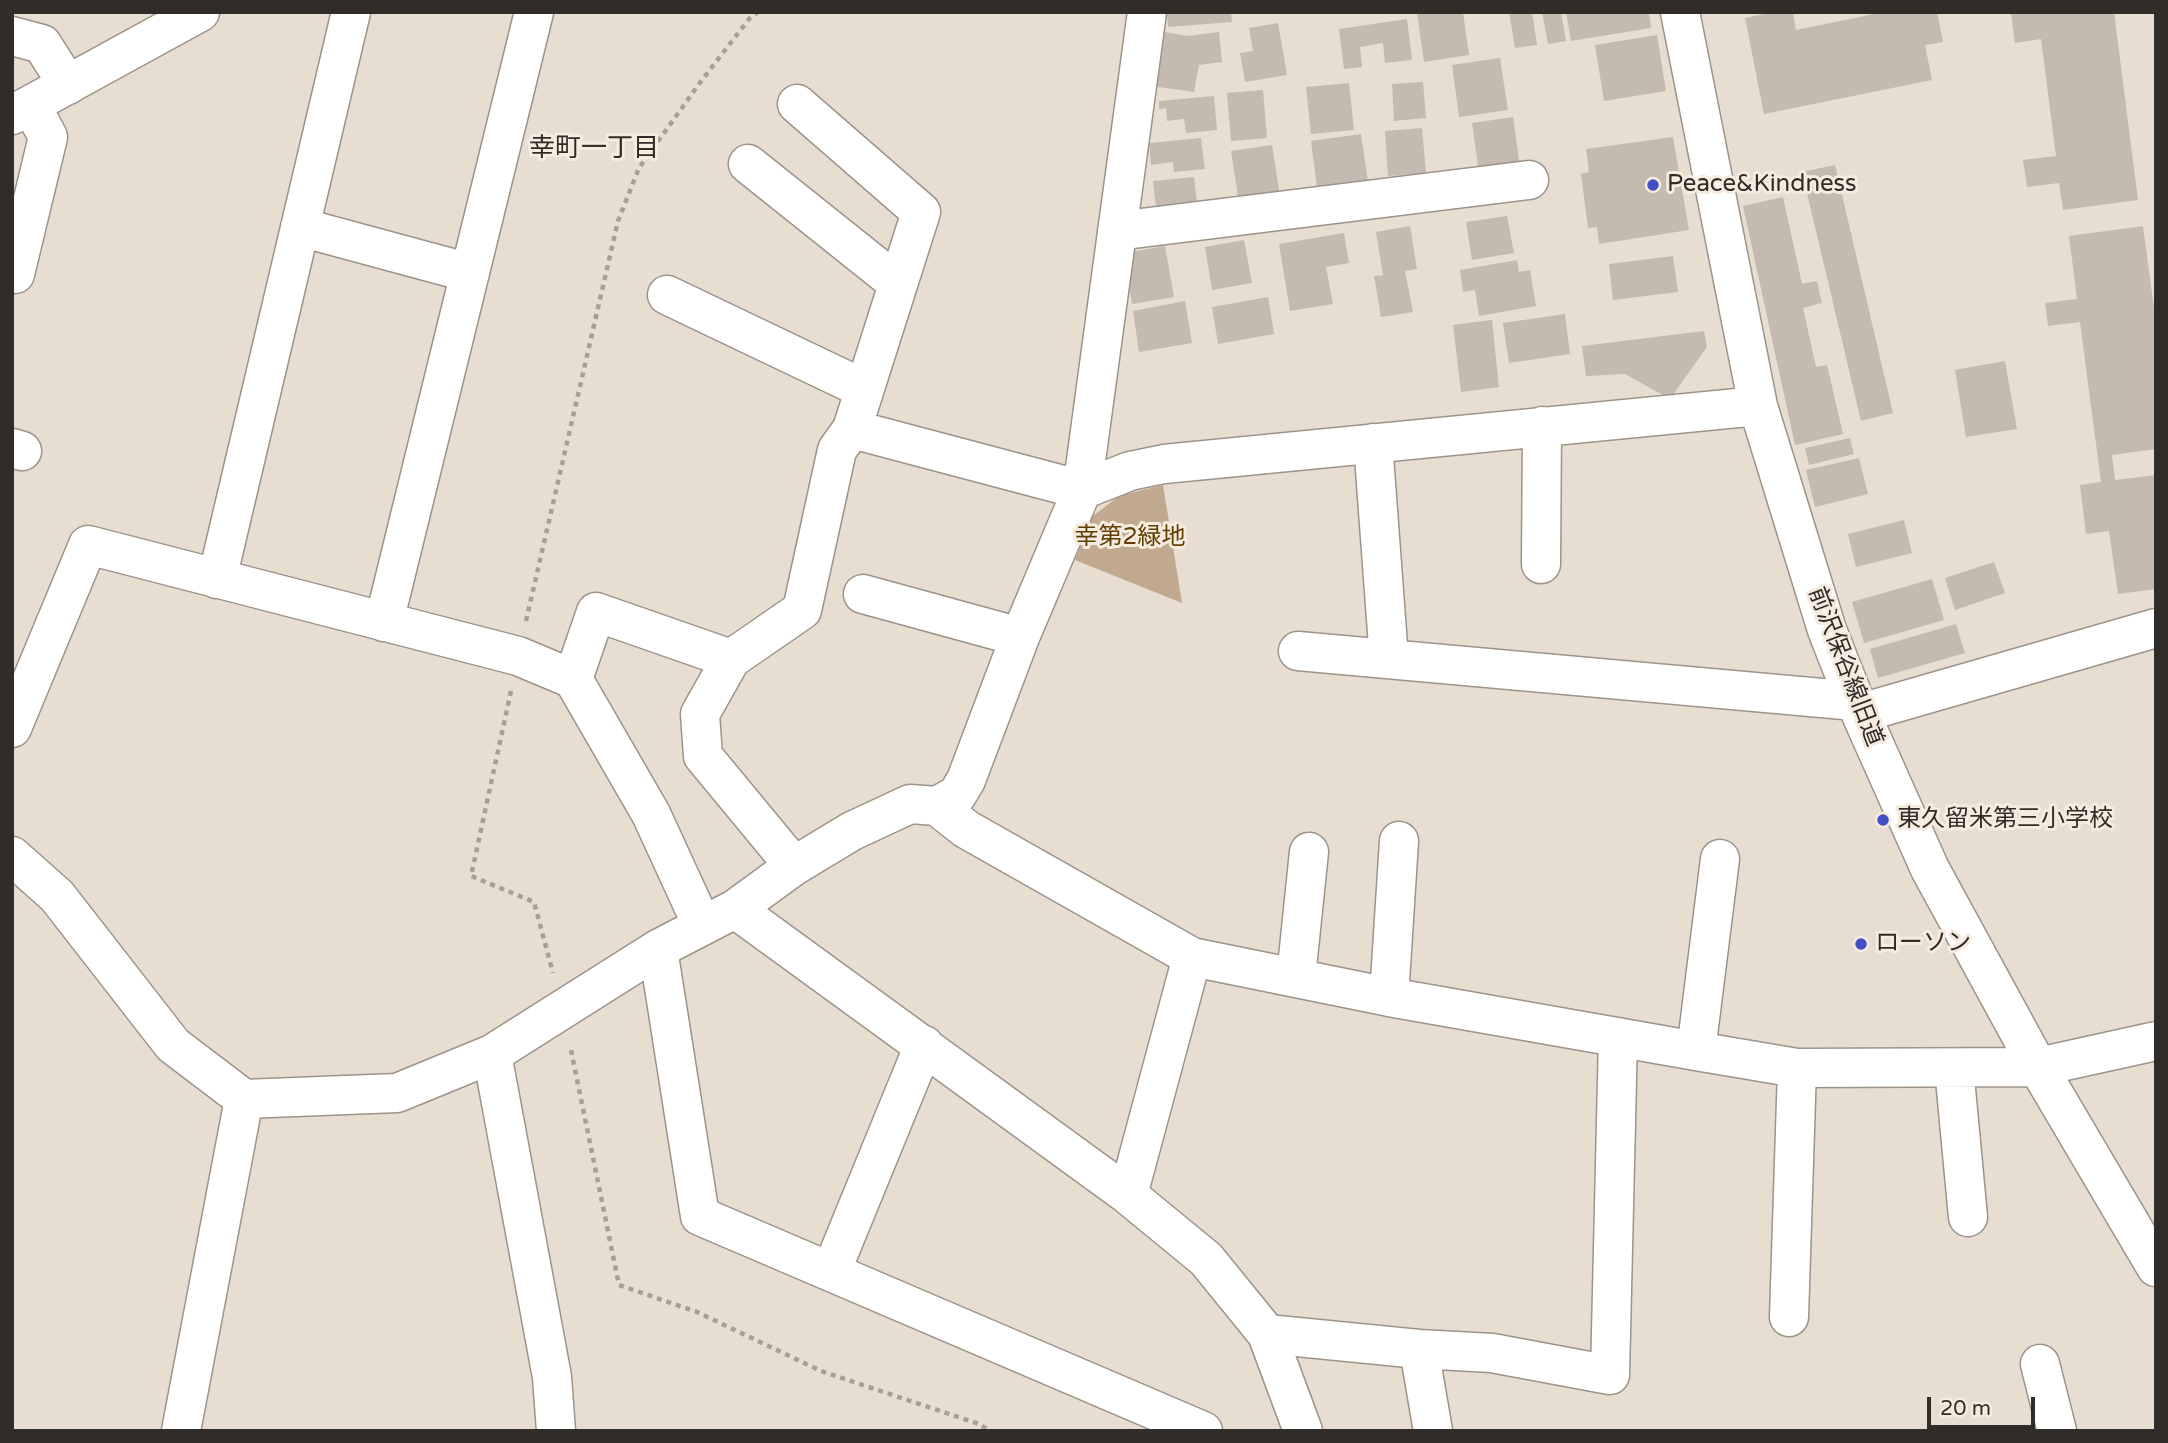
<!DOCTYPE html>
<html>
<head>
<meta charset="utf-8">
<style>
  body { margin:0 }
  #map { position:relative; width:2168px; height:1443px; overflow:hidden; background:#e8ddd1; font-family:"Varela Round",sans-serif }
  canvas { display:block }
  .frame { position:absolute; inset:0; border:14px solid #302c27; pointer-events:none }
  .scale { position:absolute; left:1927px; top:1397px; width:108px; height:32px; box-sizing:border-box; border:4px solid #302c27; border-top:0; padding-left:9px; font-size:21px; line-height:24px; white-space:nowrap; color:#302c27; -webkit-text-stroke:5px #f5ebde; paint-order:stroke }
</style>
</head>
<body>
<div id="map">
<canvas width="2168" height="1443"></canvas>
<div class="frame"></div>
<div class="scale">20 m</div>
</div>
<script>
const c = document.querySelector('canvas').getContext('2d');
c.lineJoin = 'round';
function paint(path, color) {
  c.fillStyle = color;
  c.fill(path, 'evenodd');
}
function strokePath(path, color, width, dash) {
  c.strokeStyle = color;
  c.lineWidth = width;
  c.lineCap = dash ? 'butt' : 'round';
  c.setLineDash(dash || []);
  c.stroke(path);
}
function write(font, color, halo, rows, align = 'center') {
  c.font = font + ' "Varela Round","Noto Sans JP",sans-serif';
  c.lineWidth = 6;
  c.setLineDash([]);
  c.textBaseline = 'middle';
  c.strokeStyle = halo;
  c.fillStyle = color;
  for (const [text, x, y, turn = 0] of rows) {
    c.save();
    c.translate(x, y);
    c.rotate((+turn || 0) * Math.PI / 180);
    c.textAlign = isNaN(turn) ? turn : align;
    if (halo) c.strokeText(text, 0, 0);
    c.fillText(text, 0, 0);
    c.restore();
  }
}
const green = new Path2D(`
  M 1163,485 L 1182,603 L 1075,560 L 1093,516 L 1119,496 Z`);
const building = new Path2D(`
  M 1167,12 L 1231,12 L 1232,22 L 1168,27 Z
  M 1417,12 L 1463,12 L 1469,55 L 1424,62 Z
  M 1509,12 L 1532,12 L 1537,45 L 1515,48 Z
  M 1542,12 L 1561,12 L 1566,41 L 1548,44 Z
  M 1566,12 L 1649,12 L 1651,28 L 1571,41 Z
  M 1774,12 L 1793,12 L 1796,30 L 1884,12 L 1937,12 L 1943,42 L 1925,45 L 1932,80 L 1764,114 L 1745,18 Z
  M 2114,12 L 2138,200 L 2063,210 L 2059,183 L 2027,187 L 2023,160 L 2056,156 L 2041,39 L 2015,43 L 2011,13 Z
  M 1407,19 L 1412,60 L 1385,63 L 1383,43 L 1360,47 L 1362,67 L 1344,69 L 1339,29 Z
  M 1278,23 L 1287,75 L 1245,82 L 1240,53 L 1253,51 L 1249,28 Z
  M 1160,31 L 1187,36 L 1219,32 L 1222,62 L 1199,65 L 1194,92 L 1151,86 Z
  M 1657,35 L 1666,91 L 1604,101 L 1595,45 Z
  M 1500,58 L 1508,110 L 1459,117 L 1452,65 Z
  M 1423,82 L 1426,118 L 1394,121 L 1392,84 Z
  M 1349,83 L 1354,130 L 1311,134 L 1306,87 Z
  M 1263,90 L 1267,138 L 1231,141 L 1227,93 Z
  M 1214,96 L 1217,130 L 1186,133 L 1184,119 L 1167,121 L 1166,108 L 1159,109 L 1159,101 Z
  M 1513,117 L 1520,168 L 1479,173 L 1472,123 Z
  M 1422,128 L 1426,173 L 1388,176 L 1385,131 Z
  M 1361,134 L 1369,189 L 1318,195 L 1311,141 Z
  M 1673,137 L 1689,230 L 1599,244 L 1597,227 L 1588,228 L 1581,174 L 1589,172 L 1586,149 Z
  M 1201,138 L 1205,169 L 1174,172 L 1173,162 L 1151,165 L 1149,143 Z
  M 1272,145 L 1280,196 L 1239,203 L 1231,151 Z
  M 1835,165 L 1893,413 L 1861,421 L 1802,172 Z
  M 1194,177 L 1198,211 L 1157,215 L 1153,181 Z
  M 1783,197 L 1802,284 L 1817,281 L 1822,303 L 1803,308 L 1816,367 L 1827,365 L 1843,434 L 1795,445 L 1743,206 Z
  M 1507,216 L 1514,253 L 1472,260 L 1466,222 Z
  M 1410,226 L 1417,269 L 1405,271 L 1413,312 L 1381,317 L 1374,276 L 1383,275 L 1376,232 Z
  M 2143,226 L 2156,323 L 2156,449 L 2112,455 L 2115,480 L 2156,475 L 2156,589 L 2118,594 L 2109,531 L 2086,534 L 2080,485 L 2101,482 L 2080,322 L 2048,326 L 2045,303 L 2077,299 L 2069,236 Z
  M 1344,233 L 1349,263 L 1326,267 L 1333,304 L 1290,311 L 1279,244 Z
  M 1244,240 L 1252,283 L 1212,290 L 1205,247 Z
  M 1165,246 L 1174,297 L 1132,304 L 1124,253 Z
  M 1673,256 L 1678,292 L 1613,300 L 1609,264 Z
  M 1517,260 L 1519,272 L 1530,270 L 1536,306 L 1479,316 L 1475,290 L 1463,292 L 1460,270 Z
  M 1268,297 L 1274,334 L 1218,344 L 1212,307 Z
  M 1185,301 L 1192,343 L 1139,352 L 1133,311 Z
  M 1565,314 L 1570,354 L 1509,363 L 1503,323 Z
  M 1492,320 L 1499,387 L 1461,392 L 1453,325 Z
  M 1704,331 L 1707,347 L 1670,399 L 1625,374 L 1586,376 L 1582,346 Z
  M 2005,361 L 2017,429 L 1966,437 L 1955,370 Z
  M 1850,438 L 1854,454 L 1809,465 L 1805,448 Z
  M 1859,458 L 1868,494 L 1815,507 L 1806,470 Z
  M 1904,520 L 1912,553 L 1856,567 L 1848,534 Z
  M 1994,562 L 2005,593 L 1955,610 L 1945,578 Z
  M 1932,579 L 1944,620 L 1864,643 L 1852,602 Z
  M 1956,624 L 1965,653 L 1878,678 L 1870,649 Z`);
const path = new Path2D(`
  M 526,621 L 618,221 L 639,168 L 699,84 L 749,19 L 758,12
  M 511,691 L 471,876 L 534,902 L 553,973
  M 571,1050 L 619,1285 L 697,1312 L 821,1371 L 979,1424 L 990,1431`);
const minor = new Path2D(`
  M 1680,12 L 1758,406 L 1827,630 L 1855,701 L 1930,869 L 2038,1067 L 2156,1267
  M 12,36 L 42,44 L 68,85
  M 12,115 L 200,12
  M 748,164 L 897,283
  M 300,227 L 470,273
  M 1117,231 L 1529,180
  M 12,274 L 15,274 L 48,137 L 31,105
  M 667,295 L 864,389
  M 852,429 L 1082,490 L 1130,471 L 1164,464 L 1758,406
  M 1373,443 L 1389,659
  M 12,448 L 22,451
  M 1541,564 L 1542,426
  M 217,579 L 351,12
  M 863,594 L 1020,637
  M 384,622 L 534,12
  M 1298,651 L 1855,701
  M 573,679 L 596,612 L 731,659
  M 1861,713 L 2156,628
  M 12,728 L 88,545 L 518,656 L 573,679 L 651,814 L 702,925
  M 937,806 L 966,829 L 1192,957 L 1389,997 L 1696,1051 L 1797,1068 L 2038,1067 L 2156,1041
  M 12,856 L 57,896 L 173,1045 L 244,1099 L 397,1093 L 492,1054 L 658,949 L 735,909 L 794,866 L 852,831 L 910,804 L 937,806 L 957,795 L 966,780 L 1020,637 L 1082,490 L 1147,12
  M 794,866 L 703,756 L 700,714 L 731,659 L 802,610 L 837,450 L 852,429 L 921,212 L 797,104
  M 735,909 L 1128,1195 L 1192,957
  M 658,949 L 700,1216 L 1203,1431
  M 1296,977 L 1309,852
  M 1389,997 L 1399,841
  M 1696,1051 L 1720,859
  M 492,1054 L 552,1377 L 556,1431
  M 1954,1068 L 1968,1217
  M 1128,1195 L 1206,1259 L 1267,1334 L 1303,1431
  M 831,1272 L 924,1045
  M 1789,1317 L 1797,1068
  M 1267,1334 L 1419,1349 L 1492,1353 L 1610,1375 L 1618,1037
  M 1419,1349 L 1433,1431
  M 2040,1364 L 2057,1431
  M 181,1431 L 244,1099`);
const markers = [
  [1653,185,7,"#434fc4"],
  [1883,820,7,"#434fc4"],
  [1861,944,7,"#434fc4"]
];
const poiNames = [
  ["Peace&Kindness",1667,185],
  ["東久留米第三小学校",1897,820],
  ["ローソン",1875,944]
];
const parkNames = [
  ["幸第2緑地",1130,538]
];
const streetNames = [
  ["前沢保谷線旧道",1845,667,69]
];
const neighbourhoodNames = [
  ["幸町一丁目",594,149]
];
paint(green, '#c0a98e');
paint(building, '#c4baaf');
strokePath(minor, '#9d9388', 41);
strokePath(path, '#a79e95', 4.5, [5, 5]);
strokePath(minor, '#fff', 38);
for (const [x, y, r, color] of markers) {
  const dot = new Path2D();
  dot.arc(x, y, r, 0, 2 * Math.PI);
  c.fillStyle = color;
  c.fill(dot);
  strokePath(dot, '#f5ebde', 2.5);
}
write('24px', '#302c27', '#f5ebde', poiNames, 'left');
write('24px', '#613d00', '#f5ebde', parkNames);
write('24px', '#302c27', '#f5ebde', streetNames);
write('26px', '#302c27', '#f5ebde', neighbourhoodNames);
</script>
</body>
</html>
